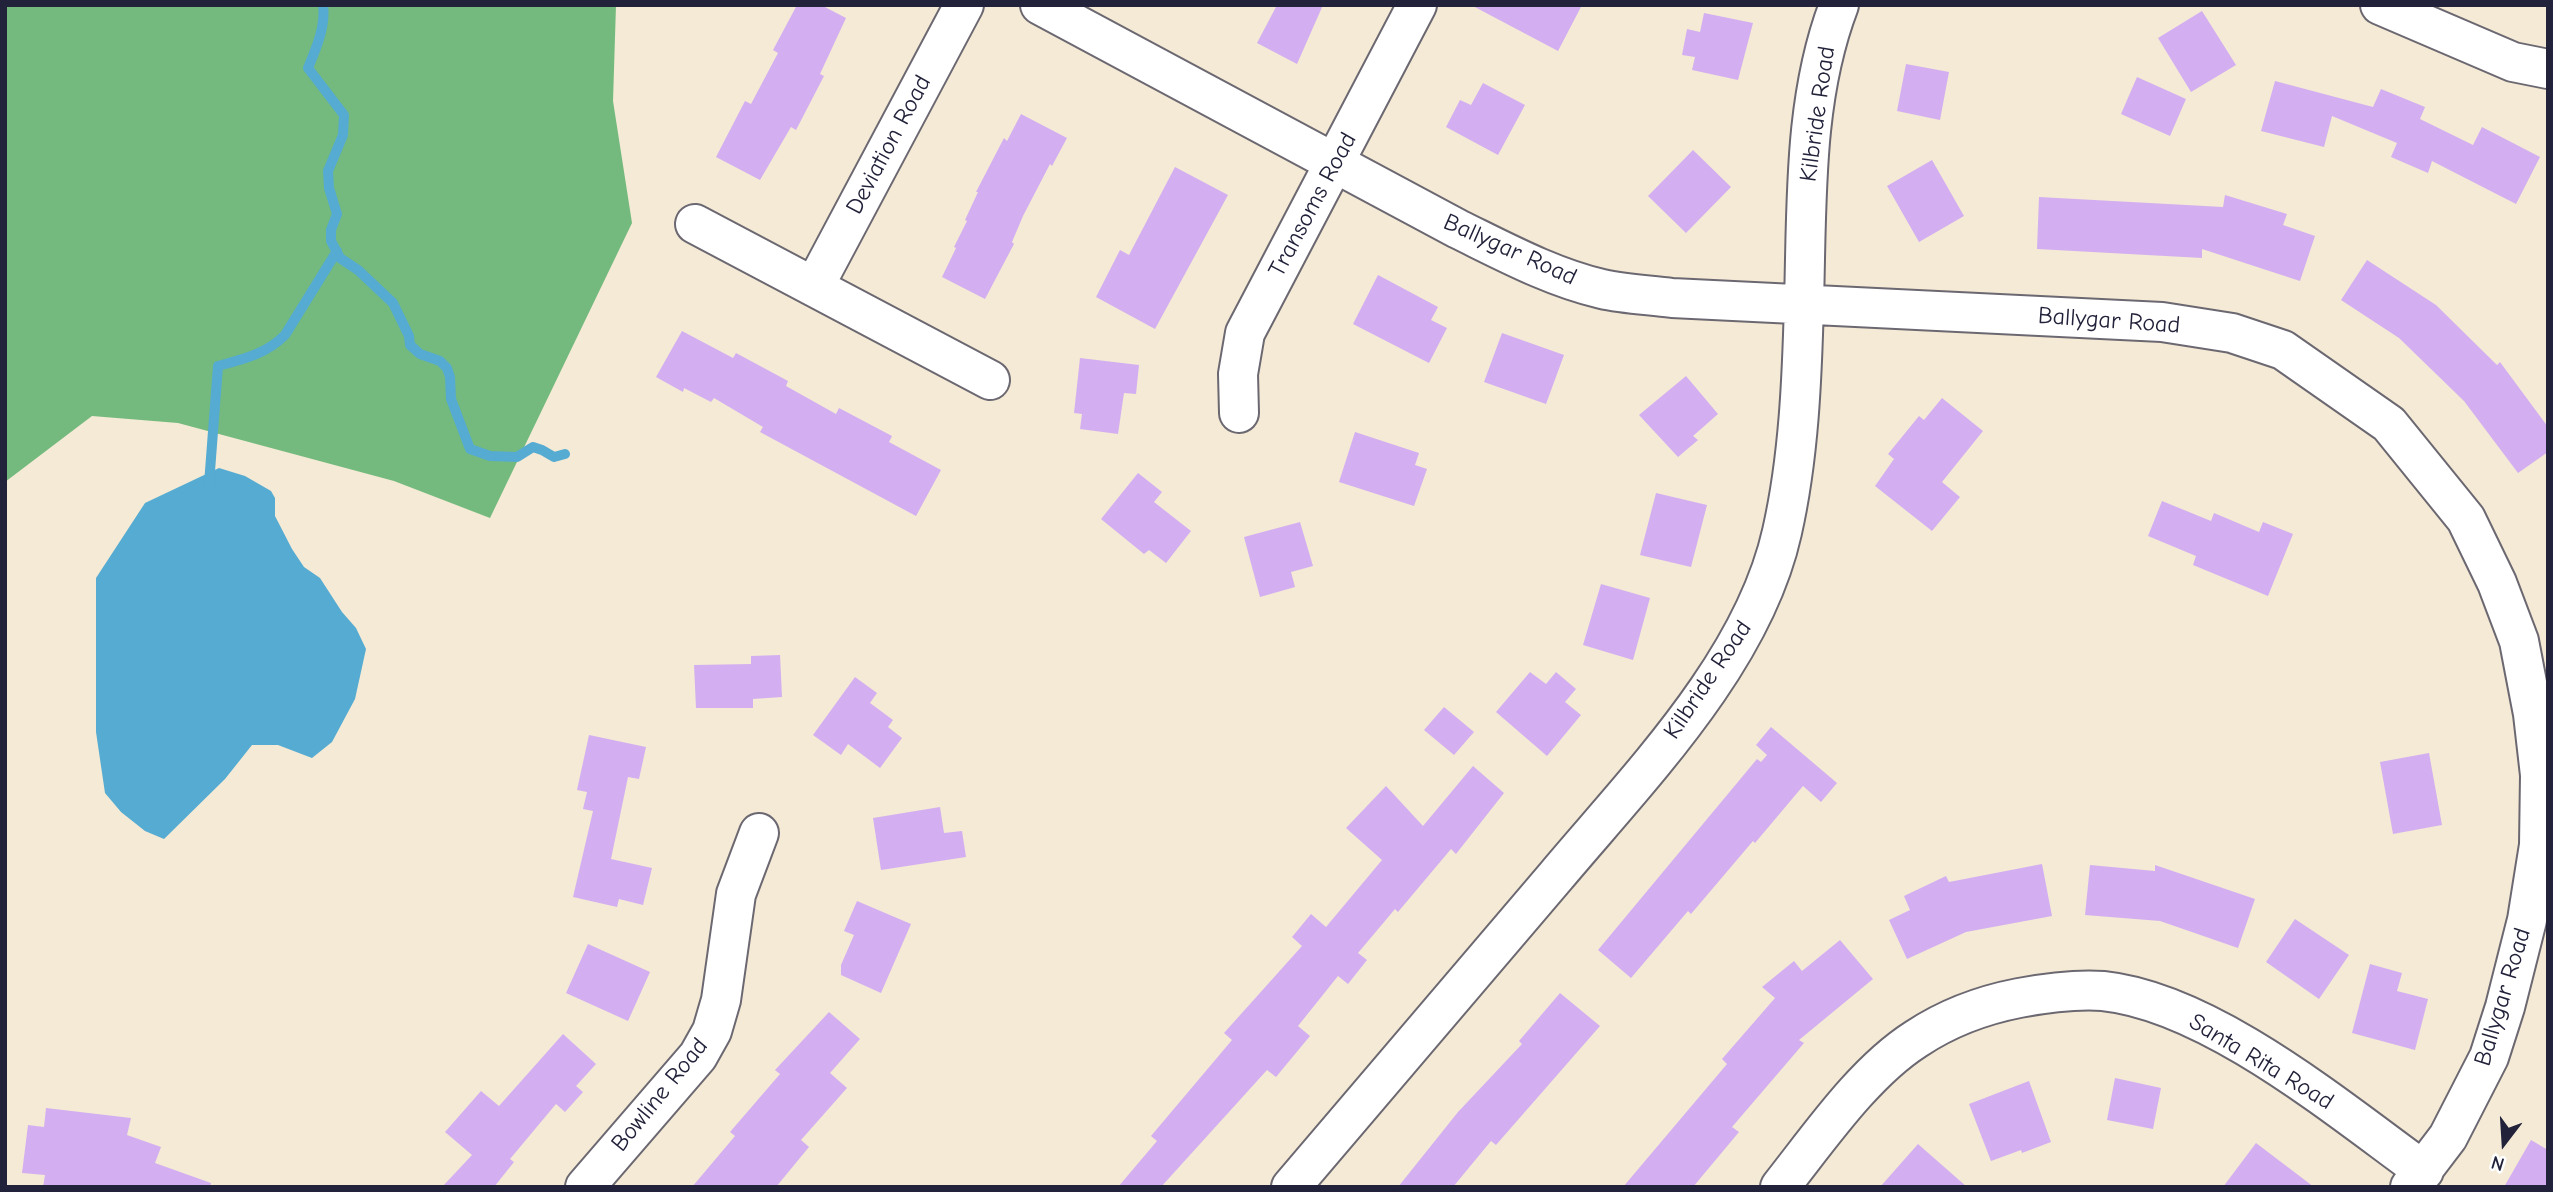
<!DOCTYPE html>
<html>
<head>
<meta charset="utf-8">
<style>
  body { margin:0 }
  #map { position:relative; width:2553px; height:1192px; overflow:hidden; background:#f4ead5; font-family:"Comic Neue",sans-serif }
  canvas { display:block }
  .frame { position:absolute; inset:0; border:7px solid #22223b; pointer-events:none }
  .north { position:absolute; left:2469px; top:1108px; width:70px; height:70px; -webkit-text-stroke:5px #fff; paint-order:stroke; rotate:197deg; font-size:19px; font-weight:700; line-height:28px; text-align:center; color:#22223b }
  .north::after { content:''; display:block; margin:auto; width:24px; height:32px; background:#22223b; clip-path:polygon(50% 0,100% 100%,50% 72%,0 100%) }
</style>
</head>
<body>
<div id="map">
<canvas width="2553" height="1192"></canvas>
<div class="frame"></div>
<div class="north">N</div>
</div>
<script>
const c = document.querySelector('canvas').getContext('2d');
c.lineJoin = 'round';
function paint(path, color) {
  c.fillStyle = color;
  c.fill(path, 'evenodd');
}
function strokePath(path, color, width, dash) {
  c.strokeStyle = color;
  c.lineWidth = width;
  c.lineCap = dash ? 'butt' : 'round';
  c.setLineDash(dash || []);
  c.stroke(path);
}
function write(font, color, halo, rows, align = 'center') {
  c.font = font + ' "Comic Neue",sans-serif';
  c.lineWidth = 5;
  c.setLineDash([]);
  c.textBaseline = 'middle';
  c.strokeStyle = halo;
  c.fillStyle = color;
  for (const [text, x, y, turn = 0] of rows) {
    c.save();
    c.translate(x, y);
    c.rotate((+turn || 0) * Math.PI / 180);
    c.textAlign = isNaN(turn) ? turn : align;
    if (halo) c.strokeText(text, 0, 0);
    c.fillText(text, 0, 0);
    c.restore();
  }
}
const forest = new Path2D(`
  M 5,5 L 616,5 L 613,101 L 632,223 L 490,518 L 394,481 L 178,423 L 92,416 L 5,482 Z`);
const water = new Path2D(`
  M 219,468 L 245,476 L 271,491 L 275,498 L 275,516 L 292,549 L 304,567 L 320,578 L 342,612 L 356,628 L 366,649 L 355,699 L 332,742 L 312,758 L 278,745 L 252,745 L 225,779 L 164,839 L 145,831 L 121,812 L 105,793 L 96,732 L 96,578 L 145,503 Z`);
const stream = new Path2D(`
  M 323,5 C 326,26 316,49 308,68 L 344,115 L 343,135 L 328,171 L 329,188 L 337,214 L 331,230 L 331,241 L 340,258 L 358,270 L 393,303 L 409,336 L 410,345 L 420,354 L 440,361 L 447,368 L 450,377 L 451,399 L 470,449 L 490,456 L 517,457 L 533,447 L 542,450 L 554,457 L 565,454
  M 209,484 L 218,366 C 244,359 266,354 285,335 L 337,251`);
const building = new Path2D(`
  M 797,5 L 821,5 L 846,18 L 820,74 L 824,76 L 796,130 L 791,127 L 760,180 L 716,157 L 745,101 L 751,104 L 778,53 L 773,50 Z
  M 1277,5 L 1323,5 L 1297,64 L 1257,43 Z
  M 1471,5 L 1582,5 L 1558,51 Z
  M 2202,11 L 2236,65 L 2191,92 L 2158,38 Z
  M 1704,13 L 1753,23 L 1738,80 L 1692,70 L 1695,57 L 1682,55 L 1687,29 L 1700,32 Z
  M 1906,64 L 1949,72 L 1940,120 L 1897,111 Z
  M 2137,77 L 2186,99 L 2170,136 L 2121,114 Z
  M 2275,81 L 2373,107 L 2381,89 L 2425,107 L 2420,119 L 2473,145 L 2482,127 L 2540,157 L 2516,204 L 2432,161 L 2428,173 L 2391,157 L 2397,143 L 2332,116 L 2324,147 L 2261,131 Z
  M 1483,83 L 1525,105 L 1498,155 L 1446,127 L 1460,100 L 1471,105 Z
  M 1021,114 L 1067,138 L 1052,166 L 1050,164 L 1023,216 L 1012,242 L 1014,244 L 985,299 L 942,277 L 956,248 L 954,247 L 967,221 L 965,220 L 978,192 L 976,192 L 1004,138 L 1007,141 Z
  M 1693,150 L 1731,187 L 1686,233 L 1648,196 Z
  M 1932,160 L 1964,216 L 1919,242 L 1887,186 Z
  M 1175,167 L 1228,195 L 1155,329 L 1096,297 L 1120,250 L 1129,255 Z
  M 2225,195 L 2287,214 L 2283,225 L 2315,236 L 2300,281 L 2202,249 L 2202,258 L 2037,249 L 2039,197 L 2223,207 Z
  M 2367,260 L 2436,305 L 2497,365 L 2500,362 L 2548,427 L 2548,452 L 2518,473 L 2464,401 L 2399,338 L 2341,300 Z
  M 1378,275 L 1438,307 L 1431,320 L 1447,328 L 1429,363 L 1353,324 Z
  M 682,331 L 733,358 L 736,353 L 788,381 L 786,386 L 836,414 L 839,408 L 892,436 L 889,442 L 941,470 L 916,516 L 760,432 L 763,427 L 714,398 L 711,402 L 684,388 L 683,392 L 656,377 Z
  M 1502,333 L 1564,355 L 1546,404 L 1484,382 Z
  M 1080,358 L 1139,365 L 1136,394 L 1124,393 L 1118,434 L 1080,429 L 1082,414 L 1074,413 Z
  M 1686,376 L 1718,414 L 1693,436 L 1698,440 L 1678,457 L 1639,415 Z
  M 1942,398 L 1983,431 L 1942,482 L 1960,497 L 1932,531 L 1875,486 L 1894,459 L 1888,454 L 1919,416 L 1924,420 Z
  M 1355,432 L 1419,453 L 1415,465 L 1427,469 L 1414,506 L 1339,482 Z
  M 1138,473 L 1162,492 L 1154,502 L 1191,531 L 1166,563 L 1149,550 L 1144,554 L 1101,519 Z
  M 1656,493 L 1707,505 L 1691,567 L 1640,555 Z
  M 2162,501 L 2211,521 L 2214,513 L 2259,532 L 2263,522 L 2293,534 L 2268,596 L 2193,565 L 2196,556 L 2148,536 Z
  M 1300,522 L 1313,566 L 1291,572 L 1295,587 L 1260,597 L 1244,537 Z
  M 1601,584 L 1650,598 L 1633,660 L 1583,645 Z
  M 780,655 L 782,697 L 753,699 L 753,708 L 696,708 L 694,665 L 751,664 L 751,656 Z
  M 1530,672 L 1546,684 L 1556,672 L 1576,689 L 1565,702 L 1581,715 L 1547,756 L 1496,712 Z
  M 855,677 L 877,693 L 870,703 L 893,720 L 888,727 L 902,738 L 880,768 L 848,744 L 841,755 L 813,735 Z
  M 1444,707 L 1474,732 L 1454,755 L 1424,730 Z
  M 1771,727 L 1837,783 L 1821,802 L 1803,786 L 1755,843 L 1753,841 L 1691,914 L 1688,911 L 1631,978 L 1598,950 L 1757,759 L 1761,762 L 1767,755 L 1756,745 Z
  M 589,735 L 646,747 L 639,779 L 628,777 L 611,859 L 652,868 L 643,905 L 619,899 L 617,907 L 573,897 L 593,811 L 583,809 L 587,792 L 577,790 Z
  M 2429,753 L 2442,825 L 2393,834 L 2380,762 Z
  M 1473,766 L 1504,793 L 1456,854 L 1451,849 L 1398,912 L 1395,909 L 1358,953 L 1367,960 L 1348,984 L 1338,976 L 1298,1026 L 1310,1036 L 1276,1077 L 1267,1070 L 1161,1187 L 1118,1187 L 1157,1141 L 1151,1136 L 1232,1040 L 1224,1033 L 1302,946 L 1292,937 L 1311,914 L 1326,927 L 1382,860 L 1346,828 L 1386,786 L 1423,826 Z
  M 940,807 L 944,833 L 962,831 L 966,857 L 881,870 L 873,818 Z
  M 2042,864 L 2052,916 L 1966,932 L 1907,959 L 1889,920 L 1910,910 L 1904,896 L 1946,876 L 1949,882 Z
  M 2090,865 L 2155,871 L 2155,865 L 2255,899 L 2238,948 L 2160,921 L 2085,915 Z
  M 857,901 L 911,924 L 881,993 L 841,975 L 841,965 L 854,935 L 844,931 Z
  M 2295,919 L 2349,955 L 2319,999 L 2266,962 Z
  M 1840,940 L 1873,979 L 1799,1040 L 1804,1043 L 1732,1127 L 1739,1132 L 1693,1187 L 1623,1187 L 1727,1064 L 1722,1059 L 1775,998 L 1762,987 L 1794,961 L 1802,971 Z
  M 588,944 L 650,972 L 628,1021 L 566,993 Z
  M 2370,964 L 2402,973 L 2397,991 L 2428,999 L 2415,1050 L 2352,1033 Z
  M 1560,993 L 1600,1026 L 1496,1145 L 1491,1141 L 1453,1187 L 1398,1187 L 1458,1112 L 1522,1044 L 1519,1041 Z
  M 829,1012 L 860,1039 L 830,1073 L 847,1088 L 801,1140 L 809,1147 L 776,1187 L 692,1187 L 735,1136 L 730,1132 L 780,1074 L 775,1070 Z
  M 563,1034 L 596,1064 L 576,1086 L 583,1092 L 565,1112 L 556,1104 L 510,1159 L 514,1162 L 494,1187 L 442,1187 L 472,1155 L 445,1132 L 481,1091 L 499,1106 Z
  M 2115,1078 L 2161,1088 L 2153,1129 L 2107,1120 Z
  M 2029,1081 L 2051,1142 L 2022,1153 L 2021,1150 L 1991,1161 L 1969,1104 Z
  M 46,1108 L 131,1118 L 127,1135 L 161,1147 L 155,1163 L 211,1183 L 210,1187 L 43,1187 L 45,1175 L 22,1173 L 28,1125 L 44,1127 Z
  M 2531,1140 L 2548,1150 L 2548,1187 L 2504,1187 Z
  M 2256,1143 L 2314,1187 L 2223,1187 Z
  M 1918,1144 L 1967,1187 L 1880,1187 Z`);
const minor = new Path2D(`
  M 1040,5 L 1458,229 C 1505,252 1551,277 1602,289 C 1624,294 1649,295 1672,298 L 2162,322 L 2232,333 L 2283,350 L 2389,424 L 2466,519 L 2497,583 L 2519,641 L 2533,714 L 2540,775 L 2539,845 L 2527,920 L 2505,1007 L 2489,1057 L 2448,1137 L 2410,1187
  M 2380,5 L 2513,62 L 2548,69
  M 695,224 L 990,380
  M 815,285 L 964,5
  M 1239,413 L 1238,374 L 1245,333 L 1417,5
  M 585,1187 L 698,1056 L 712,1031 L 721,1000 L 736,894 L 759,833
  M 1291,1187 C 1379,1083 1468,980 1556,876 C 1640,776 1753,662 1782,532 C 1799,457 1802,378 1804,302 C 1807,203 1803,99 1839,5
  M 1780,1187 C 1819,1138 1863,1073 1916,1039 C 1946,1019 1983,1005 2019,998 C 2046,993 2075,989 2103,991 C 2210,1002 2338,1109 2424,1171`);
const streetNames = [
  ["Kilbride Road",1818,114,-82],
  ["Deviation Road",889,145,-62],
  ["Transoms Road",1313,205,-62],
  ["Ballygar Road",1510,250,24],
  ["Ballygar Road",2109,321,4],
  ["Kilbride Road",1708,680,-56],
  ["Ballygar Road",2503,997,-73],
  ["Santa Rita Road",2261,1062,31],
  ["Bowline Road",660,1095,-51]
];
paint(forest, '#74ba7e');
paint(water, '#55abd1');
strokePath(stream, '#55abd1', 10);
paint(building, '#d3aff1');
strokePath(minor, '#6c6871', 42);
strokePath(minor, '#fff', 38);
write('24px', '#22223b', '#fff', streetNames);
</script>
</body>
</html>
